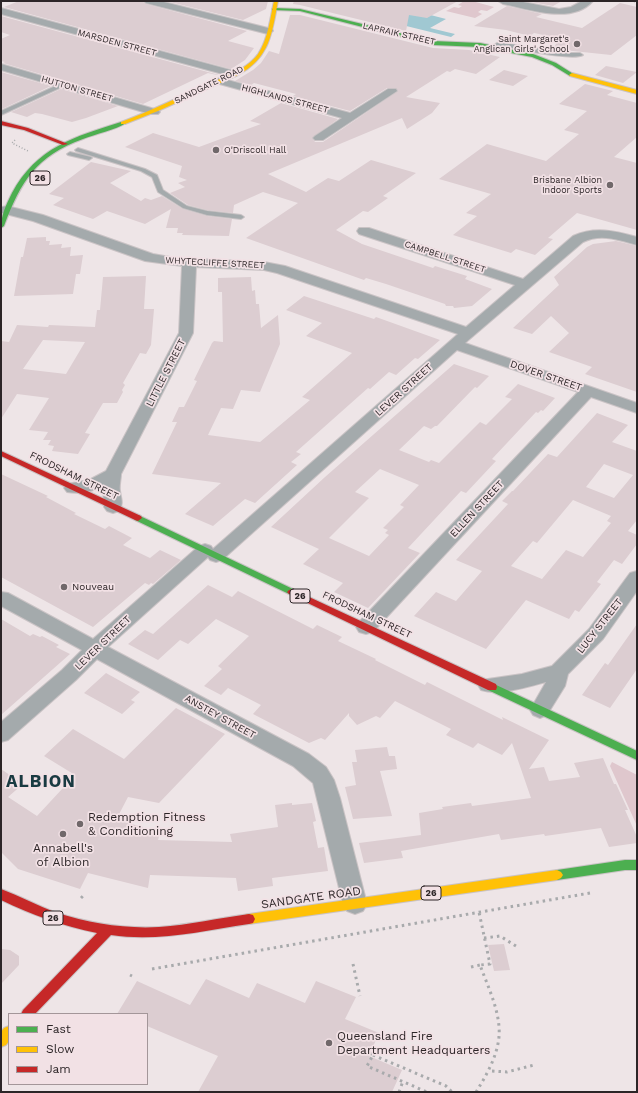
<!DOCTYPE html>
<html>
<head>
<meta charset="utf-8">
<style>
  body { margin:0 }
  #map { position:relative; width:638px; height:1093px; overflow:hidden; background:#eee5e7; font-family:"Work Sans",sans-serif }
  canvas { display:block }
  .frame { position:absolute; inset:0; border:2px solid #2c2527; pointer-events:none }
  .legend { position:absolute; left:8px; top:1013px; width:140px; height:72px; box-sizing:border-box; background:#f2e1e5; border:1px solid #a39699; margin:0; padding:5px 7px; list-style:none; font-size:12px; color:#2c2527 }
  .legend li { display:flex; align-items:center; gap:8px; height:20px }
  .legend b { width:20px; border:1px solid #a39699 }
</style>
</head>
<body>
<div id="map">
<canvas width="638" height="1093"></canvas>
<div class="frame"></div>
<ul class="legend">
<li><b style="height:5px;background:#4caf50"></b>Fast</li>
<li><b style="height:5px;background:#ffc107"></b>Slow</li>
<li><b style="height:5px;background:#c62828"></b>Jam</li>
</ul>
</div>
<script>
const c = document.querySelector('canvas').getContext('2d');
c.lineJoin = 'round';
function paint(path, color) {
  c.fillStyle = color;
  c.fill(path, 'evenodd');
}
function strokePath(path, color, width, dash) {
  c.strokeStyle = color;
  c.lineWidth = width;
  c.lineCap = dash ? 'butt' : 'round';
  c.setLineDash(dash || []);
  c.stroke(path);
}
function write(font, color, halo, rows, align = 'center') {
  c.font = font + ' "Work Sans",sans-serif';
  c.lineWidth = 3.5;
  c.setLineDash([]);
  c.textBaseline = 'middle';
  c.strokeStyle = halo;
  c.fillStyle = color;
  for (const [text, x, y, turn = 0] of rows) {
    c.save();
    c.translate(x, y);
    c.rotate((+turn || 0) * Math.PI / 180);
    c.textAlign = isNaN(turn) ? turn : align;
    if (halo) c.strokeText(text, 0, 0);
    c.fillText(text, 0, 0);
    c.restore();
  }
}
const green = new Path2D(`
  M 464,1 L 472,1 L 494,7 L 487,11 L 481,10 L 478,12 L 482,14 L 475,18 L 446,11 L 454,7 L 459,8 L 462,6 L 458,5 Z
  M 612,762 L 637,775 L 637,826 L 610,766 Z`);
const water = new Path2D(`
  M 415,11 L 446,19 L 430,28 L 455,34 L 451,37 L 394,23 Z`);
const building = new Path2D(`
  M 19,1 L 142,1 L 146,4 L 247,31 L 228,41 L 254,48 L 245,60 L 231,69 L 4,7 Z
  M 166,1 L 268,1 L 266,9 L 243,20 Z
  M 294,1 L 458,1 L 427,18 L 409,15 L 406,31 L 300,5 L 293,4 Z
  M 526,1 L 562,1 L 553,6 Z
  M 620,3 L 637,7 L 637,35 L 611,55 L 554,49 L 558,38 L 534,33 L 530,36 L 506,30 L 474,26 L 507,6 L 542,14 L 536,17 L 582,28 Z
  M 290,15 L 300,15 L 433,48 L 469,50 L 500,57 L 476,74 L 455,69 L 450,72 L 447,71 L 406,97 L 440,103 L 432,113 L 407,129 L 402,118 L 268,174 L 306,192 L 328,178 L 339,181 L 371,160 L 416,173 L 383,196 L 388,198 L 368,212 L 363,211 L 336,230 L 362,244 L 433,268 L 435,266 L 467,276 L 465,279 L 492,289 L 472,306 L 454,308 L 453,306 L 446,306 L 445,304 L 386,284 L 366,278 L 364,280 L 246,238 L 298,203 L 263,192 L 234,205 L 233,213 L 207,210 L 188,205 L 170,193 L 185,187 L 178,183 L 187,180 L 179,177 L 182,166 L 125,147 L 153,133 L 199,147 L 261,124 L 250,121 L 281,103 L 338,119 L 312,138 L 315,142 L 323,142 L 398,91 L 396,88 L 387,88 L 350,111 L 293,96 L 296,94 L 254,83 L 251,85 L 235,81 L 253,70 L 261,63 L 269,51 L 279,54 Z
  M 1,16 L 219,75 L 217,75 L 208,73 L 143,104 L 3,63 L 5,62 L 1,61 L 1,39 L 10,35 L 1,32 Z
  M 606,66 L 637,72 L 623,83 L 595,75 Z
  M 504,70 L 528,76 L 513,86 L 489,80 Z
  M 1,72 L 51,86 L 2,109 Z
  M 585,84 L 613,91 L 607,95 L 637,103 L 637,137 L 614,157 L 637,163 L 637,230 L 577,213 L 548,238 L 553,239 L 535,255 L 516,249 L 511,253 L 453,235 L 477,216 L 466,213 L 491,194 L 439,179 L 487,144 L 546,161 L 579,134 L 564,130 L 587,111 L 559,104 Z
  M 61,89 L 118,106 L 86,118 L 72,122 L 42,114 L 35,113 L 27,117 L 11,112 Z
  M 91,162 L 131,171 L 110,183 L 141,201 L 145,198 L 151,200 L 162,196 L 183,209 L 207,216 L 232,219 L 229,236 L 182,235 L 183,233 L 177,233 L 178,228 L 166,228 L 171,209 L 145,224 L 107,211 L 93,219 L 53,205 L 64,198 L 49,194 Z
  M 46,237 L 46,241 L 50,241 L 49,245 L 62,244 L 61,248 L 71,247 L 70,256 L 83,255 L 80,274 L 76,274 L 73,294 L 14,296 L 21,257 L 23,257 L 27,238 Z
  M 616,241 L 637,246 L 637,392 L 585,374 L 592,367 L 549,352 L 569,333 L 551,316 L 532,334 L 513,328 L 559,285 L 554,277 L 587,247 L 593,244 Z
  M 146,276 L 144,309 L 154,309 L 151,345 L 146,354 L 140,353 L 123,383 L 125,385 L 122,390 L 123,392 L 117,403 L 103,403 L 85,433 L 90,434 L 78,454 L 52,451 L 54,446 L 48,445 L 51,440 L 43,440 L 48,432 L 29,430 L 49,398 L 17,394 L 1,419 L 1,341 L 9,342 L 17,325 L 48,327 L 49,325 L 95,327 L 97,310 L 100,310 L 103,277 ZM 43,340 L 85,342 L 66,374 L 23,369 Z
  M 251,277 L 252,291 L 255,290 L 256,304 L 259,304 L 261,328 L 278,315 L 280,344 L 260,392 L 241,390 L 233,409 L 221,408 L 208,435 L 260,442 L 310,400 L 302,397 L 352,353 L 306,336 L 322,323 L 286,310 L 304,296 L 374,319 L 376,317 L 440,340 L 418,359 L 415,358 L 396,375 L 389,372 L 370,389 L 368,388 L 296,452 L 301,454 L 291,462 L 297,465 L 255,503 L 245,499 L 213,526 L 185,514 L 221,483 L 152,474 L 177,422 L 172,422 L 179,407 L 184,407 L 197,381 L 194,380 L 212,343 L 214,341 L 223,342 L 222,292 L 218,292 L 218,278 Z
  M 454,364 L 489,376 L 477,388 L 475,387 L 437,426 L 435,426 L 431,429 L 424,426 L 399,450 L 429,462 L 431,460 L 439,463 L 480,422 L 486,425 L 512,399 L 505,397 L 518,384 L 555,398 L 543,411 L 541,410 L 538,413 L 536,412 L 492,459 L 496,461 L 466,493 L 461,491 L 408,548 L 420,553 L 368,608 L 334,592 L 343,583 L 303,564 L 319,549 L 271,527 L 325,477 ZM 380,469 L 419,485 L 400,505 L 404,507 L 383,528 L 388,530 L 385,533 L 389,535 L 369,556 L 329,538 L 369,498 L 355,492 Z
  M 597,413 L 628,425 L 612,442 L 637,451 L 637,520 L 628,531 L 637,535 L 637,544 L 622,564 L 614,560 L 597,582 L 601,584 L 579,612 L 575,610 L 569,619 L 526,600 L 486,649 L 414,616 L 436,592 L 456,601 L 482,571 L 456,560 L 508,504 L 502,501 L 512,491 L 513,491 L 548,454 L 557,457 ZM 604,464 L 633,475 L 614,498 L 586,487 ZM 573,500 L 611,516 L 607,521 L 611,523 L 583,557 L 566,550 L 542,579 L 511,566 L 533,541 L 537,543 Z
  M 1,474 L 48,496 L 46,497 L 76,513 L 74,514 L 105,529 L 109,526 L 132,538 L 123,545 L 150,558 L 160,550 L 181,560 L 153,584 L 151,583 L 149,585 L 145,583 L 93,627 L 1,577 Z
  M 208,585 L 232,597 L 238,591 L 313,629 L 317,625 L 342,637 L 338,641 L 376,659 L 375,660 L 425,685 L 427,682 L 503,720 L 502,717 L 549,740 L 529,769 L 544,767 L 549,781 L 580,777 L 574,763 L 603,758 L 614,784 L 616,784 L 628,810 L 625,810 L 637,837 L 637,843 L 609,847 L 601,828 L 545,836 L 544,834 L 501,840 L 499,834 L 401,851 L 403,858 L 364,863 L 359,843 L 421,835 L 419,813 L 443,809 L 442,807 L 471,803 L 472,806 L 531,798 L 512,743 L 502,755 L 478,743 L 473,748 L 446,735 L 451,729 L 395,701 L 380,718 L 376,716 L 357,725 L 349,716 L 349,713 L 325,740 L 321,738 L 309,743 L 253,714 L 261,705 L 228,688 L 221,695 L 204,686 L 222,669 L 218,666 L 249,636 L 216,619 L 188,644 L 180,640 L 158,660 L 128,644 L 145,630 L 153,634 Z
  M 1,619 L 30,636 L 33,634 L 40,637 L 42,636 L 59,645 L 56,647 L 70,654 L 1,715 Z
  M 637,624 L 637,669 L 610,708 L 582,695 L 605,663 L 608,665 Z
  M 106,673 L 140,692 L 131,700 L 135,702 L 122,714 L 84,693 Z
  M 176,708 L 225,734 L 159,803 L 128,797 L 116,820 L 143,827 L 142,829 L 160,833 L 158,840 L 232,842 L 230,834 L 278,827 L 275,805 L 292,803 L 292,805 L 312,803 L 316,821 L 313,822 L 318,848 L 324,847 L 328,871 L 272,878 L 273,886 L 238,891 L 236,878 L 150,875 L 148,888 L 88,873 L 80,889 L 18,869 L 1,852 L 1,769 L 23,784 L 8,797 L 37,816 L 75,775 L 44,756 L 73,729 L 124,759 Z
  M 387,747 L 389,756 L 395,756 L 397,769 L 380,771 L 392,816 L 353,819 L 345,787 L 356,785 L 352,762 L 357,762 L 355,750 Z
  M 504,944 L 510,970 L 494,971 L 488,945 Z
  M 1,949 L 10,950 L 19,956 L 19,965 L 1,984 Z
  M 206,979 L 249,998 L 257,983 L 305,1003 L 316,981 L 356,997 L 345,1019 L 379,1033 L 369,1056 L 402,1070 L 392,1092 L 198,1092 L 218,1056 L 147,1026 L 147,1014 L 117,1014 L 137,981 L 190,1005 Z`);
const pathFar1 = new Path2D(`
  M 631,1 L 637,2
  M 15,140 L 12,143 L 28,151`);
const path = new Path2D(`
  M 81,898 L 84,895
  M 484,938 L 500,936 L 519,948
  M 353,964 L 360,996
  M 471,967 L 480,965
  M 152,969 L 590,893
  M 130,975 L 132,976
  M 370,1053 L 373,1055 L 367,1066 L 427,1092
  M 373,1055 L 446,1086 L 452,1092
  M 492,1071 L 507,1072 L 534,1065
  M 399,1092 L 403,1081
  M 476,1092 C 486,1076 497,1057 499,1037 C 501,1013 488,987 480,965 L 490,964 L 479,912`);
const lane = new Path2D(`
  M 505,43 L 563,53 L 580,53 L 583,55 C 572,61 520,49 505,47 L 498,47 L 493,49 L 490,47 L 497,43 Z
  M 62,83 L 65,85 L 64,86 L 1,115 L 1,111 Z
  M 78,148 L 145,169 L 157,175 L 163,190 L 187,206 L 207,211 L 241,215 L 244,217 L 241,219 L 207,215 L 183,208 L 158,192 L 152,177 L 141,171 L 76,151 L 75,150 Z
  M 70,152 L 91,157 L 92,158 L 89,160 L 68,155 L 67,154 Z`);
const street = new Path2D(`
  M 144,1 L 160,1 L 272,29 L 273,31 L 268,34 L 146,3 Z
  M 498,1 L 518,1 L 559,9 L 571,7 L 582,1 L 593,1 C 572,25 529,9 503,4 Z
  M 1,8 L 238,72 L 239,74 L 234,77 L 230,76 L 1,14 Z
  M 1,64 L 158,110 L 160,112 L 158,114 L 150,114 L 1,70 Z
  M 220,78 L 350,113 L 388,89 L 396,89 L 397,91 L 323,140 L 315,140 L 313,138 L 315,136 L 342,118 L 216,83 L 215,81 L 216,79 Z
  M 7,206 L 43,215 L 153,254 L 176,258 L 264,262 L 285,266 L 466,327 L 515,285 L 359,234 L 357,231 L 359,228 L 369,228 L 523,279 L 573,236 C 595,226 615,231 637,237 L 637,245 C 619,240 601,233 583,242 L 465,343 L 637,403 L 637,413 L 591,397 L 373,632 L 366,634 L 359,632 L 356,627 L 359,622 L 578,392 L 457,350 L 222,560 L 216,562 L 210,560 L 208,557 L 108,647 L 309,754 L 326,767 L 334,780 L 340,798 L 367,904 L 363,911 L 355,914 L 347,911 L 343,904 L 313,783 L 293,766 L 97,659 L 76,680 L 8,740 L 1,742 L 1,722 L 62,670 L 82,650 L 1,606 L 1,592 L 8,593 L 93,639 L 199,546 L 205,544 L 211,546 L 213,549 L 458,334 L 277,273 L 264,270 L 196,267 L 193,333 L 121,474 C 121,479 119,486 120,491 C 121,498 124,504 119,511 L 113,513 L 107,511 L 104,507 L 103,486 C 93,492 78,494 67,492 L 64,488 L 67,484 L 89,480 L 106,471 L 179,333 L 182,266 L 145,261 L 33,221 L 2,213 L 1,209 L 2,207 Z
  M 637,571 L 637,591 L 603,639 L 568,674 L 565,686 L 547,715 L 540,718 L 533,715 L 530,710 L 546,682 C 528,687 499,696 481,690 L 478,685 L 481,680 L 522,674 L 552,666 L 589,629 L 630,573 Z`);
const fast = new Path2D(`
  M 274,8 L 300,9 L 433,41 L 480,43 L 533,54 L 556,63 L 575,75 L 570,76 L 552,65 L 532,57 L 480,47 L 433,45 L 300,11 L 272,10 L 272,9 Z
  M 121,122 L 126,123 C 116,130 95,134 83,139 C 36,156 21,181 4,226 L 1,228 C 1,215 6,205 12,193 C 37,147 74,137 121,122 Z
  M 138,515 L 295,590 L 297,592 L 295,594 L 289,594 L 135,520 L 134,518 Z
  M 492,683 L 637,751 L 637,760 L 488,690 L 487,687 L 488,684 Z
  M 625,860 L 637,860 L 637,870 L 625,870 L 557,880 L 553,878 L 551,875 L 553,872 L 557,870 Z`);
const slow = new Path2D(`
  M 274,1 L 278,1 C 272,33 270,58 238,75 L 158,111 L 125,124 L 121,124 L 121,122 C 151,111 179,97 208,84 C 226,76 246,70 258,54 C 268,39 270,19 274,1 Z
  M 572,73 L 637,90 L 637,94 L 570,76 L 569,75 Z
  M 557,870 L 561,872 L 563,875 L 561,878 L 557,880 L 249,924 L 245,923 L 243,919 L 245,915 L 249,914 Z
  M 9,1026 L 9,1041 L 6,1045 L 1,1047 L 1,1032 L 4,1028 Z`);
const jam = new Path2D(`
  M 1,121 L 28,128 L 68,144 L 63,145 L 24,130 L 1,125 Z
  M 1,451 L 141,516 L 142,518 L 138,521 L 135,520 L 1,456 Z
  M 292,589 L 496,684 L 497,687 L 496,690 L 488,690 L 289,594 L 287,592 L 289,590 Z
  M 1,889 C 20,896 38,906 57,913 C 90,923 124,929 159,927 C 189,925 219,918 249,914 L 253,915 L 255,919 L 253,923 L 249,924 C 203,931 157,942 111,935 L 35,1014 L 21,1014 L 23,1010 L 97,933 C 63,926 32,915 1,900 Z`);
const markers = [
  [577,44,4,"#70686a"],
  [216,150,4,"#70686a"],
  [610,185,4,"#70686a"],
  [64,587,4,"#70686a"],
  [80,824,4,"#70686a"],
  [63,834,4,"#70686a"],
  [329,1043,4,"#70686a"]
];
const farStreetnames = [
  ["LAPRAIK STREET",399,34,13],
  ["MARSDEN STREET",117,43,15],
  ["SANDGATE ROAD",209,85,-26],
  ["HUTTON STREET",77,89,16],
  ["HIGHLANDS STREET",285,99,15],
  ["CAMPBELL STREET",445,257,18],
  ["WHYTECLIFFE STREET",215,263,3]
];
const farPoinames = [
  ["Saint Margaret's",569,39],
  ["Anglican Girls' School",569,49],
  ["O'Driscoll Hall",224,150,"left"],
  ["Brisbane Albion",602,180],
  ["Indoor Sports",602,190]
];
const shields = [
  [40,178,20],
  [300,596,20],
  [431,893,20],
  [53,918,20]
];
const shieldNames = [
  ["26",40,178],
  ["26",300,596],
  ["26",431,893],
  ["26",53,918]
];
const streetNames = [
  ["LITTLE STREET",166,373,-63],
  ["DOVER STREET",546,376,19],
  ["LEVER STREET",404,390,-42],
  ["FRODSHAM STREET",74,476,26],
  ["ELLEN STREET",477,509,-47],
  ["FRODSHAM STREET",367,615,25],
  ["LUCY STREET",600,626,-52],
  ["LEVER STREET",103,643,-44],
  ["ANSTEY STREET",220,717,29]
];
const poiNames = [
  ["Nouveau",72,587]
];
const nearPoinames = [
  ["Redemption Fitness",88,817],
  ["& Conditioning",88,831],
  ["Annabell's",63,848,"center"],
  ["of Albion",63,862,"center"],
  ["Queensland Fire",337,1036],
  ["Department Headquarters",337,1050]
];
const nearStreetnames = [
  ["SANDGATE ROAD",311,898,-8]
];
const nearDistrictnames = [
  ["ALBION",41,782]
];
paint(green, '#dfc7cd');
paint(water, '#a0c8d2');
paint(building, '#dccdd1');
strokePath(lane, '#cac3c5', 2);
strokePath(street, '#cac3c5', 2);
strokePath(fast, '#cac3c5', 2);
strokePath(slow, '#cac3c5', 2);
strokePath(jam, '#cac3c5', 2);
strokePath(pathFar1, '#a8aaac', 1.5, [1, 2]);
strokePath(path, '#a8aaac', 3, [2.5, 4]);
paint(lane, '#a4aaac');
paint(street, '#a4aaac');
paint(fast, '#4caf50');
paint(slow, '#ffc107');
paint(jam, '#c62828');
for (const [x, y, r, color] of markers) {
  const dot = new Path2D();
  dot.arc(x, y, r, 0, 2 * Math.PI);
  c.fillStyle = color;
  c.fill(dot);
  strokePath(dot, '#f2e1e5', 1.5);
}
write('9px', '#2c2527', '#f2e1e5', farStreetnames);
write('9px', '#2c2527', '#f2e1e5', farPoinames, 'right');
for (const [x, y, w] of shields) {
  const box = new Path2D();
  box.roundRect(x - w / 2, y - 7, w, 14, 3);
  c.fillStyle = '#f2e1e5';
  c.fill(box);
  strokePath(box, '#2c2527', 1);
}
write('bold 9px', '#2c2527', null, shieldNames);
write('10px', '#2c2527', '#f2e1e5', streetNames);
write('10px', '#2c2527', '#f2e1e5', poiNames, 'left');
write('12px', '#2c2527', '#f2e1e5', nearPoinames, 'left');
write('12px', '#2c2527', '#f2e1e5', nearStreetnames);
c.letterSpacing = '1px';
write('bold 17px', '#193a41', '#f2e1e5', nearDistrictnames);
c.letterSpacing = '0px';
</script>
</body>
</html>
